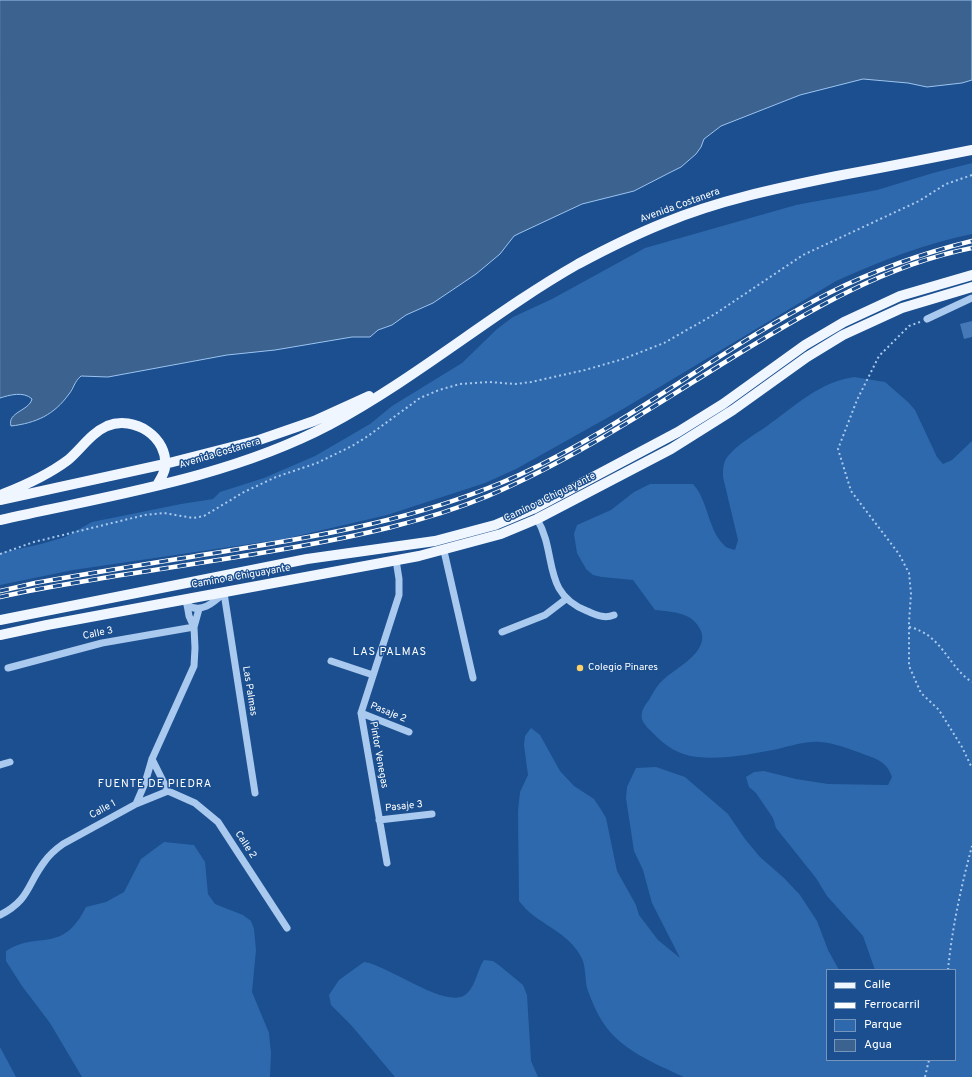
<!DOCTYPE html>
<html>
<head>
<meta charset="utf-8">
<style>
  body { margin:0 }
  #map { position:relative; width:972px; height:1077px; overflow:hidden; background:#1b4f8f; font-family:Overpass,sans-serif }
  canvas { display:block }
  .legend { position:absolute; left:826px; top:969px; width:130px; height:92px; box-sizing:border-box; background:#1b4f8f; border:1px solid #7695bc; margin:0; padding:5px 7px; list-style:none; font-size:12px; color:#fff }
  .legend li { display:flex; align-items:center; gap:8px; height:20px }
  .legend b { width:20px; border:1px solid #7695bc }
</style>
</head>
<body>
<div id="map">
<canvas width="972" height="1077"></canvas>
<ul class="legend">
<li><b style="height:5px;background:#f0f6ff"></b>Calle</li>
<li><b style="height:5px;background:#fff"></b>Ferrocarril</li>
<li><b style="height:11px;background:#2e69ad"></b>Parque</li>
<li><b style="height:11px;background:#3c6290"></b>Agua</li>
</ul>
</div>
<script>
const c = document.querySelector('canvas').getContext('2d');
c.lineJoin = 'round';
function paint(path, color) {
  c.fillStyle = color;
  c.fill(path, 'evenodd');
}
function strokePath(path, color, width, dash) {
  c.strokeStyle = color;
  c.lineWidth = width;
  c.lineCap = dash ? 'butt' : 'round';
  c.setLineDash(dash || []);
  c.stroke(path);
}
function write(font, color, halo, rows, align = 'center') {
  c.font = font + ' Overpass,sans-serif';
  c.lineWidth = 3;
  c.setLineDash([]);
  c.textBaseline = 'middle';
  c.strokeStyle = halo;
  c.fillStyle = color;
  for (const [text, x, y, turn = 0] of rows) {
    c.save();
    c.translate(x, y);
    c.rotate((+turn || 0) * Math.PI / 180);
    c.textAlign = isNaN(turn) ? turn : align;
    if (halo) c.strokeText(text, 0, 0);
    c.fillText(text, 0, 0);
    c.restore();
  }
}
const green = new Path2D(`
  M 972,163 L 972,234 C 924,244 880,261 836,281 L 623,409 L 516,469 L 485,483 L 387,515 L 284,539 L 73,570 L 0,585 L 0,553 L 41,544 L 65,537 L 92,522 L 181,504 L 213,499 L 220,492 L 264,478 L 315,456 L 370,424 L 392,406 L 462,363 L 497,329 L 513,317 L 552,299 L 645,248 L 796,205 L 877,190 L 933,173 Z
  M 854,377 L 885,382 L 908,402 L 915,410 L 937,457 L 943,464 L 952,460 L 972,441 L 972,1077 L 684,1077 C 654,1063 620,1050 602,1021 C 596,1012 592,1001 588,991 C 584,980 587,965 580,955 C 566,930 536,924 519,901 L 518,811 L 520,792 L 528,775 L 524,745 L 525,736 L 531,728 L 540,735 L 560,771 L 574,786 L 594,799 L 600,808 L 606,818 L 617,871 L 636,905 L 639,915 L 658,940 L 680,958 L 652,903 L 643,870 L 634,851 L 626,798 L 627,787 L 636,768 L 656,767 L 685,777 L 728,814 L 745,839 L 760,857 L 784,878 L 800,895 L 817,921 L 828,950 L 839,970 L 827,970 L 827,1060 L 955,1060 L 955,970 L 875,970 L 863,936 L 827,896 L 816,878 L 776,828 L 773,818 L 756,793 L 749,787 L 746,777 L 754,772 L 764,771 L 796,779 L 828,784 L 888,785 L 892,777 C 887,762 877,759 863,754 C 850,749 834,743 820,742 C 806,741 791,746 778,749 C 752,754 723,760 697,757 C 679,755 665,746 653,733 C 649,729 644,725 642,719 C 640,712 645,705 649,700 C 653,693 657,685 663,680 C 675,668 709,653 701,631 C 693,612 673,612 655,610 L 633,580 L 602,577 L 593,575 L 586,569 L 577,553 L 574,534 L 577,525 L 611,510 L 634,492 L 650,484 L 693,484 C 708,500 708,530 724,545 C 726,548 732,549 735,550 L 738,540 L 723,477 C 723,469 723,462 728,456 C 738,444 754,435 767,426 C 794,407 819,382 854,377 Z
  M 164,842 L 194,845 L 205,862 L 208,894 L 215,904 L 243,915 L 251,921 L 254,929 L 256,950 L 252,992 L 269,1033 L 271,1053 L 270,1077 L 82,1077 L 50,1023 L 22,986 L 6,961 L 6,951 C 39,930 62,955 86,907 L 106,902 L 124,892 L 141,859 Z
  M 484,960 L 493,961 L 500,966 L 523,985 L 527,995 L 531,1061 L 538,1077 L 395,1077 L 351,1025 L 331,1005 L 329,995 L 339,980 L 364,962 C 388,965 445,1009 465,995 C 476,987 477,970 484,960 Z
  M 0,1047 L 16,1077 L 0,1077 Z`);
const water = new Path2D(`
  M 0,0 L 972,0 L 972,80 L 962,83 L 927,87 L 908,83 L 863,79 L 800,95 L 721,126 L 704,139 L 701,147 L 696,154 L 681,167 L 669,173 L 634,191 L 582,204 L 520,233 L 514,236 L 500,254 L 476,274 L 433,303 L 406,315 L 392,325 L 378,330 L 370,337 L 352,337 L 275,350 L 227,355 L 108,377 L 81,376 C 74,382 74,388 69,394 C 54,415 36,423 11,426 C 7,412 29,411 32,399 C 24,391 9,395 0,398 Z`);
const building = new Path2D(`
  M 972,321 L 972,337 L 964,339 L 960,324 Z`);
const path = new Path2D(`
  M 920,322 L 909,326 L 879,356 L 857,400 L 838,449 L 851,491 L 899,554 L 909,573 L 911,594 L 909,622 L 909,666 L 921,693 L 939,710 L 962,747 L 972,768
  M 0,554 L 34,542 L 145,515 L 164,513 L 193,518 L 204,516 L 244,492 L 276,477 L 317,463 L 352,446 L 368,436 L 420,398 L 439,390 L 460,384 L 489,382 L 515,384 L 531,382 L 585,370 L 623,359 L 664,343 L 715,314 L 803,255 L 919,201 L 946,184 L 972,175
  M 909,627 C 942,634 948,667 972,682
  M 948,970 C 952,928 961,887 972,846
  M 925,1077 L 929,1060`);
const minor = new Path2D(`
  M 927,319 L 972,298
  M 537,519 C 558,554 541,593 587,611 C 597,615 604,619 614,615
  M 444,551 L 473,678
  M 224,593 L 255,793
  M 187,605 C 201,614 213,603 224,593
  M 194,627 L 199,609
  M 502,632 L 545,615 L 566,599
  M 331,661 L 373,675
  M 8,668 L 102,643 L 194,627
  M 361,713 L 409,732
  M 152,759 L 168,791 L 195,803 L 218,822 L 287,928
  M 0,765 L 10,762
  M 136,804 L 168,791
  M 379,820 L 432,814
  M 387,863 L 361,713 L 399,595 L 399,579 L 396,560
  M 0,915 C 30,900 27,884 45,861 C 50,854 56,849 63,844 L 136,804 L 145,783 L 152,759 L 194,666 L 195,648 L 194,627 L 189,616 L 186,599`);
const major = new Path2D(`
  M 3,494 C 26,485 48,475 68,460 C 81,449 91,433 107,426 C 134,415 169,437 165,468 C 164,474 160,480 157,485
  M 0,500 L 165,464 L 259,440 L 314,421 L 369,396
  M 0,520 C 111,495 228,478 329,425 C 417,378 492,313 578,264 C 606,249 634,235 664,223 C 719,200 778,188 837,176 C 882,168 927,159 972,150
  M 0,620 L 307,559 L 435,541 L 495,525 L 533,509 L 678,432 L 723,404 L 805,345 L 844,322 L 900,296 L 972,275
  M 0,635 L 47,625 L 419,556 L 501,534 L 537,519 L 671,449 L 733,410 L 807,357 L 843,335 L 902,308 L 972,287`);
const rail = new Path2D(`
  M 0,591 L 35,583 C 107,570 179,559 251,547 C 343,532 433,514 519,475 C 628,425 722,347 829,293 C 875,270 923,253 972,241
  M 0,597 C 34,589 69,584 103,578 C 166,568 228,559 290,548 C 357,536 425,522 488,496 C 575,459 654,406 735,356 C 809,311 885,265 972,248`);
const markers = [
  [580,668,4,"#ffd166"]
];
const streetNames = [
  ["Avenida Costanera",680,206,-20],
  ["Avenida Costanera",220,454,-17],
  ["Camino a Chiguayante",550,498,-26],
  ["Camino a Chiguayante",241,577,-10],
  ["Calle 3",98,634,-12],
  ["Las Palmas",249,691,81],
  ["Pasaje 2",388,713,22],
  ["Pintor Venegas",378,755,80],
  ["Pasaje 3",404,807,-6],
  ["Calle 1",103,810,-29],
  ["Calle 2",245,845,57]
];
const poiNames = [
  ["Colegio Pinares",588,668]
];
const neighbourhoodNames = [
  ["LAS PALMAS",390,653],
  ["FUENTE DE PIEDRA",155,785]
];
paint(green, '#2e69ad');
paint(water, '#3c6290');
strokePath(water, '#9cc4f0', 1);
paint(building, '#4478b7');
strokePath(path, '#a9c9ee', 2, [2, 3]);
strokePath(minor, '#a9c9ee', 7);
strokePath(major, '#f0f6ff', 10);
strokePath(rail, '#fff', 4.5);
strokePath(rail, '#1b4f8f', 3, [9]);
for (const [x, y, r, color] of markers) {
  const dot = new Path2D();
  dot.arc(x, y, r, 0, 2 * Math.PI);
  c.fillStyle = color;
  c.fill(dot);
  strokePath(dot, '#1b4f8f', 1.5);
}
write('10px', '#fff', '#1b4f8f', streetNames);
write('10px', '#fff', '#1b4f8f', poiNames, 'left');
c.letterSpacing = '1px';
write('11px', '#fff', '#1b4f8f', neighbourhoodNames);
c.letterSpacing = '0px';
</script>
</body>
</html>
